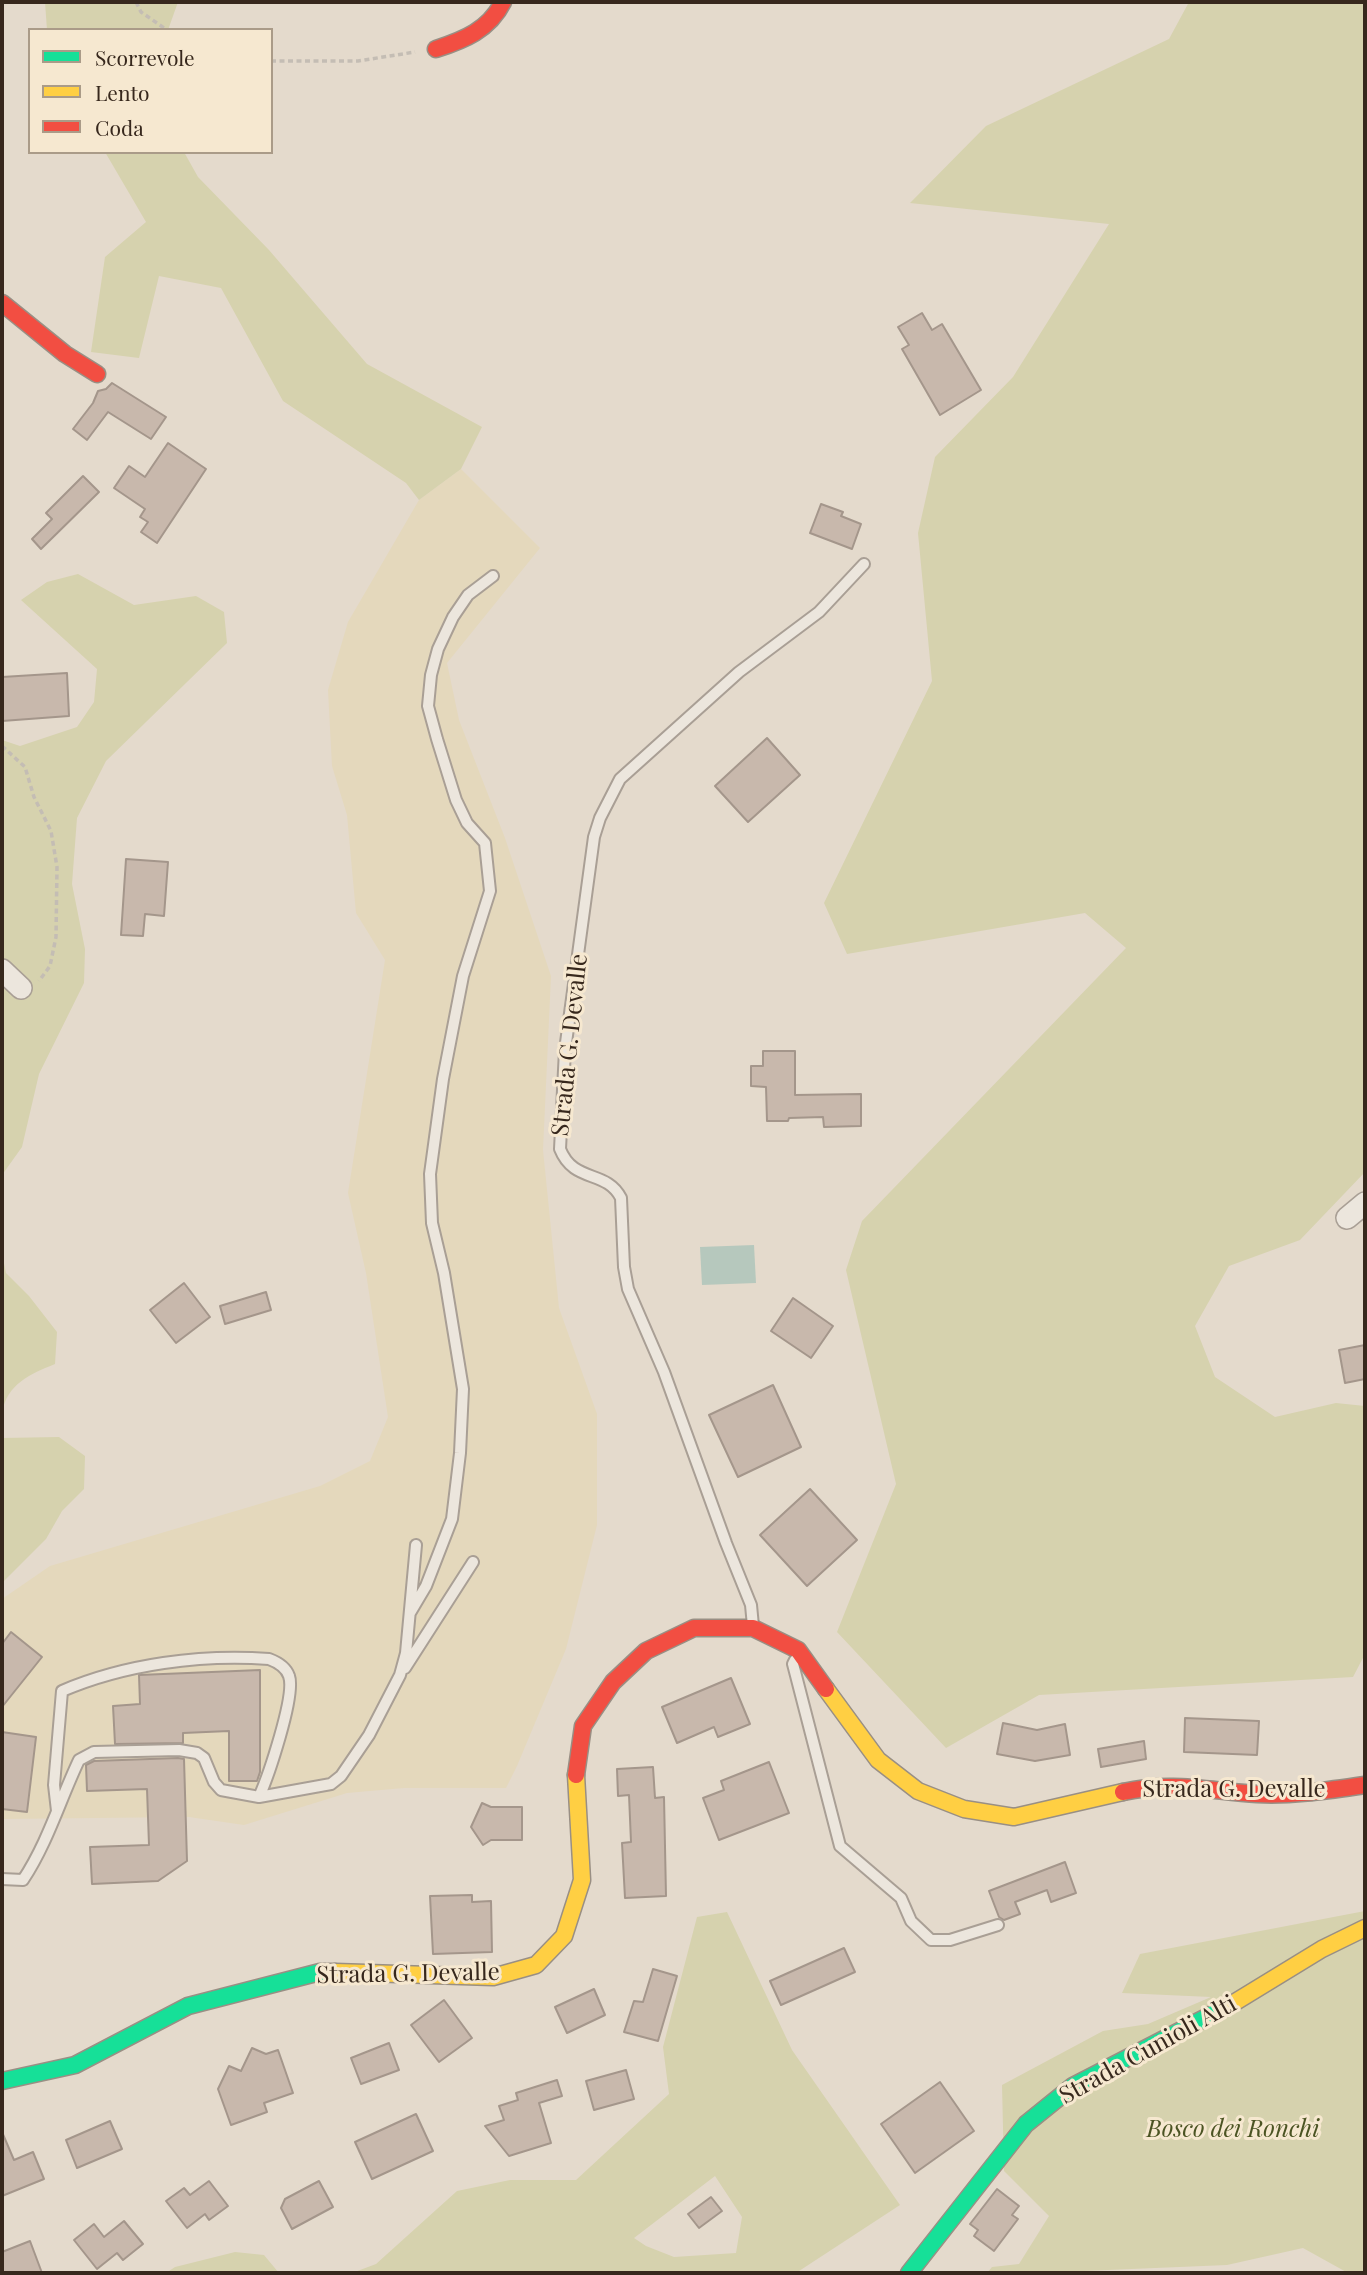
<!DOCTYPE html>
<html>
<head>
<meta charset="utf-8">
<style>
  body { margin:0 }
  #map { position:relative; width:1367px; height:2275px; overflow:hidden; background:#e4dacc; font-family:"Playfair Display",serif }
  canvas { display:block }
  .frame { position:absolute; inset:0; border:4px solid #37281d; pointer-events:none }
  .legend { position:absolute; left:28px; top:28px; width:245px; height:126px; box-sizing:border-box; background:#f6e8d0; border:2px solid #aa9b88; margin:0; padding:9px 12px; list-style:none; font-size:21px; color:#37281d }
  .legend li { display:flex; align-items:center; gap:14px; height:35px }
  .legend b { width:35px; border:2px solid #aa9b88 }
</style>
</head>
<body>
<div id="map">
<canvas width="1367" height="2275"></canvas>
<div class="frame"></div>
<ul class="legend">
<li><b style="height:9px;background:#16e098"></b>Scorrevole</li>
<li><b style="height:9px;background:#ffcf43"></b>Lento</li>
<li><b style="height:9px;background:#f24e42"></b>Coda</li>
</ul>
</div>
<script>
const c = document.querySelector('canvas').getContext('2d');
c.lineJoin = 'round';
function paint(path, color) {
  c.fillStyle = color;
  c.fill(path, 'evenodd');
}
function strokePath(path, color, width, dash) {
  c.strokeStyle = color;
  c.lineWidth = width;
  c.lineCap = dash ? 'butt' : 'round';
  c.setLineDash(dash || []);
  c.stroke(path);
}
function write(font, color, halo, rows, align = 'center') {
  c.font = font + ' "Playfair Display",serif';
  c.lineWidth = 6;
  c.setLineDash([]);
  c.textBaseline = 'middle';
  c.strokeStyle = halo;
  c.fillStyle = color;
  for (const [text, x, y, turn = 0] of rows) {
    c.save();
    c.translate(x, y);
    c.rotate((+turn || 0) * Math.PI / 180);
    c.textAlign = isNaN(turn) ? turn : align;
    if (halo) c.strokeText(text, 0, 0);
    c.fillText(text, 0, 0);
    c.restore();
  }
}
const farmland = new Path2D(`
  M 461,469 L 540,548 L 447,663 L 459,720 L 505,838 L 551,976 L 543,1150 L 559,1308 L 597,1414 L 597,1525 L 566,1649 L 517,1766 L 506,1788 L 404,1788 L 347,1793 L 244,1825 L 189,1817 L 2,1819 L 2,1599 L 50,1566 L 320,1486 L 370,1461 L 388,1417 L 366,1273 L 348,1193 L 385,960 L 356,913 L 347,815 L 332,766 L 328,690 L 348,622 L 419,500 Z`);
const green = new Path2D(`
  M 45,2 L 178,2 L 168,30 L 47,30 Z
  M 1189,2 L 1365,2 L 1365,1172 L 1300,1240 L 1229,1266 L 1195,1326 L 1215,1377 L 1275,1417 L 1336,1403 L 1365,1406 L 1365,1654 L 1353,1677 L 1039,1695 L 946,1748 L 837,1632 L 896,1484 L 846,1270 L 862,1221 L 1126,948 L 1085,913 L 847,954 L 824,903 L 932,681 L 918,533 L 935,457 L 1013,377 L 1109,224 L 910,203 L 986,126 L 1169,39 Z
  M 105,152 L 184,152 L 198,177 L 269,250 L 367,364 L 482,427 L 461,469 L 419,500 L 406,483 L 283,401 L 221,288 L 159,276 L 139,358 L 91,352 L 105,257 L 146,222 Z
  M 78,574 L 134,605 L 196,596 L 224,612 L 227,643 L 106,761 L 77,818 L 72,884 L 85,949 L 84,983 L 39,1074 L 22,1147 L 2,1175 L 2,740 L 20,746 L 77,727 L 94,702 L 97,669 L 21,600 L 47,582 Z
  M 2,1253 L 6,1273 L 29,1296 L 57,1332 L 55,1364 C 30,1374 7,1384 2,1413 Z
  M 59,1437 L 85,1456 L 84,1489 L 62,1511 L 46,1539 L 2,1583 L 2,1438 Z
  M 1365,1911 L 1365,2273 L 1348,2273 L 1303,2248 L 1227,2265 L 1084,2271 L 1083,2273 L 987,2273 L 992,2267 L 1019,2264 L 1049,2216 L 1004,2171 L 1002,2085 L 1103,2031 L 1148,2024 L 1211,1997 L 1122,1993 L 1140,1954 Z
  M 727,1912 L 792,2050 L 900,2205 L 796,2273 L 352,2273 L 376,2264 L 457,2191 L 510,2180 L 576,2180 L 669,2094 L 663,2047 L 697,1917 ZM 715,2176 L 742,2217 L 736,2253 L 674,2257 L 646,2246 L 634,2238 Z
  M 235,2252 L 264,2255 L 279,2273 L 166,2273 L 175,2267 Z`);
const water = new Path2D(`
  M 754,1245 L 756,1283 L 702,1285 L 700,1247 Z`);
const building = new Path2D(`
  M 922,313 L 932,330 L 942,324 L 981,390 L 940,415 L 902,349 L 909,345 L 898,327 Z
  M 112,383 L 166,417 L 151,439 L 108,412 L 87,440 L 73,429 L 93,403 L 98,391 L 106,389 Z
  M 168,443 L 206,469 L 157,543 L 141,532 L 148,522 L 140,517 L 145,509 L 114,488 L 129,466 L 145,477 Z
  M 83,476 L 99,492 L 41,549 L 32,539 L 52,519 L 46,513 Z
  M 821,504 L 843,512 L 841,516 L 861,524 L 852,549 L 810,533 Z
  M 67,673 L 69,716 L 2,721 L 2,677 Z
  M 767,738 L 800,775 L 748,822 L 715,786 Z
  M 126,859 L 168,862 L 164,916 L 145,914 L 143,936 L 121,935 Z
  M 763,1051 L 795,1051 L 795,1095 L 861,1094 L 861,1126 L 824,1127 L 823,1117 L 789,1118 L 788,1121 L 767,1121 L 766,1087 L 751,1086 L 751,1066 L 763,1066 Z
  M 184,1283 L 210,1317 L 176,1343 L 150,1310 Z
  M 266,1292 L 271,1310 L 225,1324 L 220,1306 Z
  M 793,1298 L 833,1326 L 811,1358 L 771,1331 Z
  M 1365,1345 L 1365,1379 L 1345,1383 L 1339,1350 Z
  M 773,1385 L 801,1447 L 738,1477 L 709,1415 Z
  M 810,1489 L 857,1540 L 807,1586 L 760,1535 Z
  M 11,1632 L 42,1657 L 2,1707 L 2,1644 Z
  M 260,1670 L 260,1772 L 257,1781 L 229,1781 L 229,1731 L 183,1733 L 183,1743 L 115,1744 L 113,1706 L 140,1704 L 139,1675 Z
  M 731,1678 L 750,1724 L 718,1737 L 714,1727 L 677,1743 L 662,1707 Z
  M 1185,1718 L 1259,1721 L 1257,1755 L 1184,1752 Z
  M 1003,1723 L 1037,1730 L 1065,1724 L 1070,1755 L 1035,1761 L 997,1754 Z
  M 2,1732 L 36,1737 L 27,1812 L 2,1809 Z
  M 1144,1741 L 1146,1759 L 1101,1767 L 1098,1749 Z
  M 178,1758 L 184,1759 L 187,1861 L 158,1881 L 92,1884 L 90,1847 L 149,1845 L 147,1789 L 87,1791 L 86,1765 L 94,1761 Z
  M 769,1762 L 789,1813 L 719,1840 L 703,1798 L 724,1790 L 721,1781 Z
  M 653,1767 L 655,1798 L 664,1797 L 666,1896 L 625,1898 L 622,1843 L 631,1842 L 629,1795 L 618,1796 L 617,1769 Z
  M 482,1803 L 491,1807 L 522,1807 L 522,1840 L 491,1840 L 483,1845 L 471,1827 Z
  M 1065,1862 L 1076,1893 L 1051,1902 L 1047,1890 L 1015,1902 L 1020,1914 L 1004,1920 L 999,1917 L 989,1891 Z
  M 472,1895 L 472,1902 L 491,1901 L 492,1952 L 433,1954 L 430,1896 Z
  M 844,1948 L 855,1972 L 781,2005 L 770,1981 Z
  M 653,1969 L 677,1976 L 658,2041 L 624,2032 L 634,2001 L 643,2002 Z
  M 594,1989 L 605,2015 L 567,2033 L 555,2007 Z
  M 444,2000 L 472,2038 L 439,2062 L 411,2025 Z
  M 389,2043 L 399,2070 L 361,2084 L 351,2058 Z
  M 252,2048 L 266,2054 L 278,2050 L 293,2093 L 264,2103 L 267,2112 L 231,2125 L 218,2089 L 229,2066 L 241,2071 Z
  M 626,2070 L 634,2099 L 594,2110 L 586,2081 Z
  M 557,2080 L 562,2096 L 539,2103 L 551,2143 L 509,2156 L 485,2126 L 504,2120 L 499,2106 L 518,2100 L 516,2093 Z
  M 940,2082 L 974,2131 L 915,2173 L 881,2124 Z
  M 416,2114 L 433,2151 L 372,2179 L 355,2142 Z
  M 110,2121 L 122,2149 L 77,2168 L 66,2140 Z
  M 2,2132 L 14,2160 L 33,2152 L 44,2179 L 2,2196 Z
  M 209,2181 L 228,2206 L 209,2220 L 205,2214 L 187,2228 L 166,2201 L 184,2188 L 190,2195 Z
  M 319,2181 L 333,2207 L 292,2229 L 281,2208 L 285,2199 Z
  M 997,2189 L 1019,2206 L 1012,2215 L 1018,2219 L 994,2251 L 974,2236 L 978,2230 L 970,2224 Z
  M 711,2197 L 722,2211 L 699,2228 L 688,2214 Z
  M 124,2221 L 143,2244 L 123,2260 L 117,2253 L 97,2269 L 74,2240 L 94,2224 L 104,2237 Z
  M 30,2241 L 42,2273 L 2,2273 L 2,2252 Z`);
const path = new Path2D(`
  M 136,2 L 141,12 L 167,30
  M 271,61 L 358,61 L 415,52
  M 2,746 L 25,767 L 34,797 L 51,831 L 57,867 L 56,937 L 50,966 L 39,981`);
const lane = new Path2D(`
  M 410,1613 L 426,1586 L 452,1519 L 460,1453 L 463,1389 L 444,1273 L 432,1223 L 430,1174 L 443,1079 L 463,976 L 490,891 L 485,843 L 467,823 L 456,800 L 437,739 L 428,706 L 431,675 L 438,649 L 453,617 L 468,595 L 493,576
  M 753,1626 L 751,1605 L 726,1543 L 664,1372 L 628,1289 L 624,1267 L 621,1198 C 606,1169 574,1184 560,1149 L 565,1050 L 594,837 L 600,818 L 620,779 L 739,672 L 819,612 L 864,564
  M 795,1660 L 793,1664 L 840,1846 L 901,1898 L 911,1921 L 931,1940 L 950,1940 L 998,1925
  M 405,1668 L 473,1562
  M 57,1811 L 54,1785 L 62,1691 C 125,1664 201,1654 269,1659 C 277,1662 286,1667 289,1676 C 296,1695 268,1777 259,1797
  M 2,1879 L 23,1880 C 48,1842 60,1800 79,1760 L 94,1752 L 179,1750 L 197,1753 L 204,1758 L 214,1782 L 221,1790 L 259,1797 L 331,1784 L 341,1776 L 369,1735 L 400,1675 L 406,1653 L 416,1545`);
const street = new Path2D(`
  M 2,970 L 21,988
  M 1347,1218 L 1365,1203`);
const fast = new Path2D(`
  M 2,2081 L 75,2065 L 188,2006 L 320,1972 L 335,1972
  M 909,2273 L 1026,2124 L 1073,2086 L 1232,2004`);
const slow = new Path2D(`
  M 826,1689 L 878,1760 L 918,1791 L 964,1809 L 1014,1817 L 1123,1792
  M 335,1972 L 493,1977 L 536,1965 L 564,1936 L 582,1880 L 576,1775
  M 1232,2004 L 1322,1949 L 1365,1928`);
const jam = new Path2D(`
  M 436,49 C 464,40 489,30 503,2
  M 2,303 L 65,354 L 97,374
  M 576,1775 L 583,1726 L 613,1682 L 646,1651 L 694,1628 L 753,1628 L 798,1650 L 826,1689
  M 1123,1792 C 1172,1781 1209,1791 1257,1794 C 1293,1796 1330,1790 1365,1785`);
const streetNames = [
  ["Strada G. Devalle",570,1045,-84],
  ["Strada G. Devalle",1234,1790],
  ["Strada G. Devalle",408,1974,-1],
  ["Strada Cunioli Alti",1148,2050,-29]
];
const parkNames = [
  ["Bosco dei Ronchi",1233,2130]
];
paint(farmland, '#e4d8bc');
paint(green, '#d6d2ae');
paint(water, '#b6c8bd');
paint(building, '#c8b8ac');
strokePath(building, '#a4968b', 2);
strokePath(lane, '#a99f95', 14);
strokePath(street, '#a99f95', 24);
strokePath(fast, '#998f84', 19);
strokePath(slow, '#998f84', 19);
strokePath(jam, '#998f84', 19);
strokePath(path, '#c4bdb4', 3.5, [5, 3.5]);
strokePath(lane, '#ece6dd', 10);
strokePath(street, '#ece6dd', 21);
strokePath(fast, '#16e098', 16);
strokePath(slow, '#ffcf43', 16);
strokePath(jam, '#f24e42', 16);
write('24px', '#37281d', '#f6e8d0', streetNames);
write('italic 24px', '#4b5423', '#f6e8d0', parkNames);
</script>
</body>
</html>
